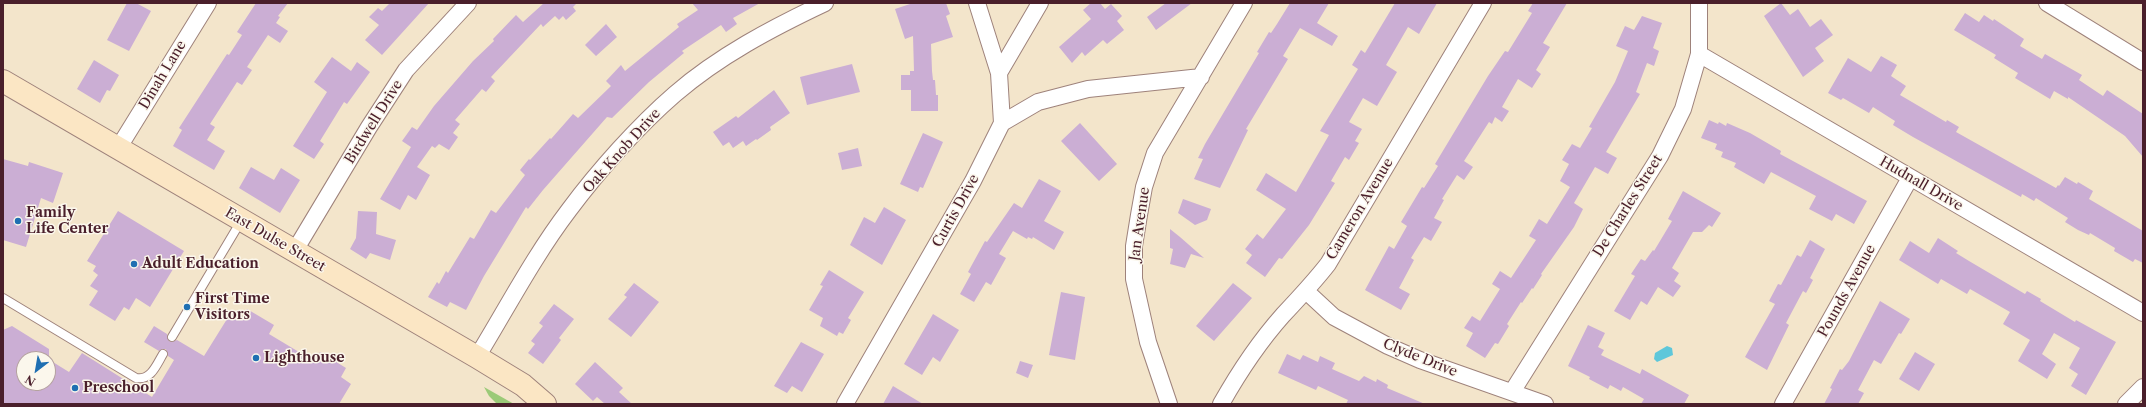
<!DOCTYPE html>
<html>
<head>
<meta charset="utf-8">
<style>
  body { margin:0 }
  #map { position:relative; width:2146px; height:407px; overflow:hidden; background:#f3e5cb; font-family:"Libre Caslon Text",serif }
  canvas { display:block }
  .frame { position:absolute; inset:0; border:4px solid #4a1f2b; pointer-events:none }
  .north { position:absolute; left:16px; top:351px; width:40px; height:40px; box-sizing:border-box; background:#fbf7ec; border:1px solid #b4a19f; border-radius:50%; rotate:211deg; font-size:11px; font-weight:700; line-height:16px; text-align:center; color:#4a1f2b }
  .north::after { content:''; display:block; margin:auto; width:14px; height:18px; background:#1f6fb2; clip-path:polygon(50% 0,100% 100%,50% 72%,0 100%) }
</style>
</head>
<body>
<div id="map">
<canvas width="2146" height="407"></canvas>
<div class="frame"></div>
<div class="north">N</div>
</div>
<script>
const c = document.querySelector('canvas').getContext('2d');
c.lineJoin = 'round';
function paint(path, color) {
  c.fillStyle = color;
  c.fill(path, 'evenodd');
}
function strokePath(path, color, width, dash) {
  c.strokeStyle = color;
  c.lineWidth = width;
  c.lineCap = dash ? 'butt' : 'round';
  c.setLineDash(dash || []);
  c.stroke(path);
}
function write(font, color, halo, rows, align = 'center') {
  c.font = font + ' "Libre Caslon Text",serif';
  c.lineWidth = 3;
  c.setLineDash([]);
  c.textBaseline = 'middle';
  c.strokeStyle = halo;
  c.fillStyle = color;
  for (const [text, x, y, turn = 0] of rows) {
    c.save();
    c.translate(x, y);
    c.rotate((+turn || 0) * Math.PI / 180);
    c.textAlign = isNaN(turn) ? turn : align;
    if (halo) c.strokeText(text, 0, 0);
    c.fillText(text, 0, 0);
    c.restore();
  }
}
const green = new Path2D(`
  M 484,387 L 514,404 L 497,404 L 489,396 Z`);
const water = new Path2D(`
  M 1667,346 L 1672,348 L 1673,355 L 1657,362 L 1654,359 L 1655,353 Z`);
const building = new Path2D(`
  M 127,3 L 136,3 L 151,11 L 129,51 L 107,40 Z
  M 256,3 L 288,3 L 278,16 L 280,17 L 276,23 L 288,31 L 280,43 L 268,35 L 247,67 L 252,70 L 242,85 L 237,82 L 210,124 L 215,127 L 207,140 L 225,151 L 214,170 L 173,146 L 182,130 L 179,128 L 227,54 L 229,55 L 242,35 L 237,32 Z
  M 390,3 L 429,3 L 382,55 L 365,40 L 379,25 L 369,17 L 378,8 L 382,11 Z
  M 544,3 L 577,3 L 573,7 L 576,11 L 566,20 L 563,16 L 559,20 L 555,16 L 543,27 L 541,24 L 491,77 L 495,81 L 486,92 L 482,89 L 455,120 L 460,124 L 453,133 L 458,137 L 449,150 L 439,144 L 435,148 L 432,146 L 417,167 L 430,175 L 416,200 L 408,195 L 400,210 L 380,199 L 411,147 L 402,141 L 412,127 L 417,130 L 434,106 L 473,61 L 494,41 L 493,39 L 516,15 L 523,22 Z
  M 692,3 L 760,3 L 733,18 L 737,24 L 726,32 L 721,25 L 682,51 L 684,53 L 649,82 L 612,118 L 607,117 L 543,190 L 528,209 L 526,207 L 484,276 L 466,310 L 450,302 L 447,307 L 428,297 L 437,282 L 439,284 L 446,271 L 448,273 L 470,237 L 474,239 L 491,210 L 496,213 L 525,175 L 520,170 L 529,159 L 530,160 L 550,138 L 551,139 L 573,114 L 578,118 L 611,86 L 606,81 L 621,65 L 625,71 L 679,27 L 677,24 L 698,10 Z
  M 913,3 L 946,3 L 950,14 L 946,16 L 953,37 L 931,44 L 932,71 L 933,80 L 935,80 L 936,95 L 938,95 L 938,111 L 911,111 L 911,90 L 901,90 L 901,75 L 910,75 L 910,71 L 914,71 L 913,36 L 905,39 L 895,9 Z
  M 1091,3 L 1100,3 L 1105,9 L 1111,4 L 1122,16 L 1117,21 L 1124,30 L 1107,44 L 1103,40 L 1085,56 L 1082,52 L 1072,63 L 1059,47 L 1091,19 L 1083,10 Z
  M 1166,3 L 1192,3 L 1156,30 L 1147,17 Z
  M 1290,3 L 1329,3 L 1317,23 L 1338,36 L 1332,46 L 1300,28 L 1283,56 L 1288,59 L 1246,129 L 1248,130 L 1220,188 L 1194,179 L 1203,159 L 1198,158 L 1205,144 L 1259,53 L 1257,52 L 1269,32 L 1271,33 L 1277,24 Z
  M 1395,3 L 1437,3 L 1419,34 L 1408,27 L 1386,65 L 1397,72 L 1377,106 L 1363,98 L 1349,122 L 1362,129 L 1355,141 L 1359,143 L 1349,160 L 1345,157 L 1331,181 L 1335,183 L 1309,225 L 1282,259 L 1279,258 L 1265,277 L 1246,263 L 1252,255 L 1245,249 L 1257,234 L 1263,239 L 1286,209 L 1256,190 L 1266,173 L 1296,192 L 1329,135 L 1320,131 L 1358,69 L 1352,65 L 1361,50 L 1365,53 Z
  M 1533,3 L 1567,3 L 1543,43 L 1550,47 L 1536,70 L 1541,74 L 1532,88 L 1518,79 L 1502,107 L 1509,111 L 1502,122 L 1495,117 L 1492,124 L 1489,122 L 1464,161 L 1473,167 L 1464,180 L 1457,175 L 1442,199 L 1444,200 L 1434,218 L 1442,222 L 1431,241 L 1424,237 L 1411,258 L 1414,260 L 1399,288 L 1410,294 L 1401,310 L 1365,290 L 1389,246 L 1394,249 L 1407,226 L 1401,222 L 1422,187 L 1424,188 L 1438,166 L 1435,164 L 1488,76 L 1505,51 L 1508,52 L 1532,13 L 1528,11 Z
  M 1781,3 L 1790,15 L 1798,9 L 1810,27 L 1821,19 L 1833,35 L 1815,48 L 1824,61 L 1803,77 L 1764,16 Z
  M 1965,13 L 1979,22 L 1984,15 L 1993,21 L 1994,19 L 2024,39 L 2020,46 L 2042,59 L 2045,54 L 2082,75 L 2079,80 L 2103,96 L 2107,90 L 2143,114 L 2143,157 L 2125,136 L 2068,97 L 2068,99 L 2054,91 L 2050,99 L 2015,78 L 2018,73 L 1994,58 L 1996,55 L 1954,30 Z
  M 1642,16 L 1662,23 L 1653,48 L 1659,51 L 1654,66 L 1647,63 L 1636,92 L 1640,94 L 1606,152 L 1617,158 L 1608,174 L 1595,167 L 1574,203 L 1583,209 L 1574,227 L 1541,274 L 1542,275 L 1533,289 L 1532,288 L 1522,303 L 1521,302 L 1507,324 L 1509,326 L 1498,344 L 1495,343 L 1485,358 L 1466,346 L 1473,333 L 1464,328 L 1472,316 L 1480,321 L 1500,289 L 1492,284 L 1500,271 L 1511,278 L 1536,240 L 1529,236 L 1539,219 L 1547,224 L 1570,187 L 1560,181 L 1569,164 L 1562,160 L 1572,144 L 1580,148 L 1592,128 L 1589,127 L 1615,82 L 1628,51 L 1616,46 L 1625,26 L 1634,30 Z
  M 606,24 L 617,37 L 596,56 L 585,45 Z
  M 1881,56 L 1897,65 L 1891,76 L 1906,86 L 1900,95 L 1946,122 L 1947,120 L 1959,127 L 1956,132 L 2056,188 L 2058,185 L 2059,186 L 2065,177 L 2077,184 L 2078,182 L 2093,191 L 2089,199 L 2143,231 L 2143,263 L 2135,259 L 2133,262 L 2114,251 L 2115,248 L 2090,233 L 2089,235 L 2078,230 L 2065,222 L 2068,218 L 2036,198 L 2034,201 L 2022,194 L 2021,197 L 1913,137 L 1893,125 L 1895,121 L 1873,107 L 1869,113 L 1843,98 L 1841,100 L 1828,93 L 1848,58 L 1871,72 Z
  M 332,57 L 351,71 L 357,62 L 370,72 L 347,104 L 344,102 L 320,141 L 324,144 L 314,159 L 293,146 L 327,92 L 314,82 Z
  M 94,60 L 119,75 L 110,91 L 107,90 L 100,103 L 77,89 Z
  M 852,64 L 860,92 L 807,105 L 800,77 Z
  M 774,90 L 790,113 L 770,127 L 771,130 L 757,140 L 756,139 L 746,146 L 743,141 L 733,148 L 729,142 L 723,146 L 713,132 L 736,116 L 738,118 Z
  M 1709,120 L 1718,124 L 1719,122 L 1726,126 L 1727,123 L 1750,133 L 1781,151 L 1780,154 L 1867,201 L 1854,224 L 1836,214 L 1832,221 L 1809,209 L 1816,196 L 1771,172 L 1764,184 L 1734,167 L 1736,163 L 1721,157 L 1723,152 L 1715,149 L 1717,144 L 1701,138 Z
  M 1080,123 L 1117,164 L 1099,181 L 1061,141 Z
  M 923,133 L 943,142 L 923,188 L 920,187 L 918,192 L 900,184 Z
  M 858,148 L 862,166 L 842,170 L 838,153 Z
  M 3,159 L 28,166 L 29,162 L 63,173 L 53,203 L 41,198 L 26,247 L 3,240 Z
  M 251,167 L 274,180 L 281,168 L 300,180 L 280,213 L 239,188 Z
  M 1039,179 L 1061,191 L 1044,221 L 1064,232 L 1054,250 L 1033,237 L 1032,239 L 1028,237 L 1027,239 L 1013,231 L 999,254 L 1006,258 L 991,285 L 986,282 L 974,302 L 960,294 L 971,274 L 968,272 L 985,241 L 987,242 L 1014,203 L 1022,208 Z
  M 1683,191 L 1721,213 L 1712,227 L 1709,225 L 1702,232 L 1693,232 L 1672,268 L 1679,273 L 1674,281 L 1681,286 L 1673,297 L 1658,287 L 1647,305 L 1641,301 L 1630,320 L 1614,311 L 1635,276 L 1631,274 L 1641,259 L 1645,261 L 1653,250 L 1654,251 L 1672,221 L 1668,219 Z
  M 1183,199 L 1211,209 L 1207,220 L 1195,225 L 1178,213 Z
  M 884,207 L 906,220 L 882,265 L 850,245 L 864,217 L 875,223 Z
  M 118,211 L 184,251 L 150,307 L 136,298 L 129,310 L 124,307 L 115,321 L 89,305 L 98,291 L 90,286 L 98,275 L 93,271 L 96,266 L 87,261 Z
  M 358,211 L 377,212 L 376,234 L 396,240 L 390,260 L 370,253 L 366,259 L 350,249 L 356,238 Z
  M 1170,229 L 1180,237 L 1204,258 L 1191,254 L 1185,268 L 1170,264 L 1173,249 L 1170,248 Z
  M 1938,238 L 1958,251 L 1956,253 L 1969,261 L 2025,294 L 2027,291 L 2041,299 L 2040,301 L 2075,322 L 2076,320 L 2116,342 L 2086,395 L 2071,386 L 2078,374 L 2069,368 L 2080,348 L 2054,333 L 2042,354 L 2056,364 L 2047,379 L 2018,361 L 2030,340 L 2003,324 L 2010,312 L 1970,289 L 1967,294 L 1941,279 L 1938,284 L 1899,260 L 1910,241 L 1929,253 Z
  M 1810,240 L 1825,249 L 1810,278 L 1813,280 L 1806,293 L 1803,291 L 1786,323 L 1789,325 L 1767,370 L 1745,357 L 1775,304 L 1769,301 L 1778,284 L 1781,285 L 1797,255 L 1801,257 Z
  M 829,270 L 864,292 L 848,318 L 851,320 L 843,334 L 839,332 L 837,336 L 820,326 L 823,318 L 809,310 L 823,286 L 820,285 Z
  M 634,283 L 659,302 L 631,337 L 608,319 L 627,297 L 624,295 Z
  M 1233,283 L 1252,298 L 1214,341 L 1196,326 Z
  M 1061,292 L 1085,297 L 1075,360 L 1049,355 Z
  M 1880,301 L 1910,319 L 1901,334 L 1899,333 L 1881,364 L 1874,360 L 1858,390 L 1864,393 L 1858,404 L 1824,404 L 1832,389 L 1830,388 L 1840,369 L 1842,370 L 1849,361 Z
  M 554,304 L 574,319 L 559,338 L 561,340 L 543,364 L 528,353 L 535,344 L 531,341 L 543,326 L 539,323 Z
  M 247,309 L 274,325 L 269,334 L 314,361 L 320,352 L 346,368 L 341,377 L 351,384 L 339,404 L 3,404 L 3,330 L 12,326 L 49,349 L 49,359 L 24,359 L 24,383 L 48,383 L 48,359 L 69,372 L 82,353 L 152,397 L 174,360 L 168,356 L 166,349 L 163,349 L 159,351 L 144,342 L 154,326 L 167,334 L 169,341 L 172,342 L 177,340 L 204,356 L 232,311 L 243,317 Z
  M 933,314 L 959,330 L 940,362 L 933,357 L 922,375 L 904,364 Z
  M 1588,325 L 1605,333 L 1598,347 L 1604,350 L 1601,355 L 1640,374 L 1642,369 L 1689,395 L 1684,404 L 1641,404 L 1644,399 L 1623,387 L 1621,391 L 1610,385 L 1608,389 L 1589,379 L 1590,377 L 1568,366 Z
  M 801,342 L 824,354 L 802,392 L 792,386 L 787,393 L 774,386 Z
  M 1915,352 L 1935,364 L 1919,391 L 1899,379 Z
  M 1287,354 L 1300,360 L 1303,355 L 1318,362 L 1320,356 L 1335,363 L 1332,369 L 1359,381 L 1364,376 L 1376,382 L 1377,379 L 1388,385 L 1387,388 L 1425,404 L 1346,404 L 1348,400 L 1318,386 L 1316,390 L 1278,373 Z
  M 1020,361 L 1033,365 L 1028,378 L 1016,373 Z
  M 595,362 L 623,388 L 619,392 L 632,404 L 605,404 L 597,397 L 593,401 L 575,384 Z
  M 893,386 L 923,404 L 883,404 Z`);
const lane = new Path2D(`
  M 3,298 L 136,378 C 151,381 157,364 163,354
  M 172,337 L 241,221`);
const street = new Path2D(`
  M 2047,3 L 2143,62
  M 1699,54 L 2143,313
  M 999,73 L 1040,3
  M 1002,123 L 1038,102 L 1088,89 L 1201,77
  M 119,147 L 208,3
  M 294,252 L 369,127 L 406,70 L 468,3
  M 1307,292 L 1334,317 L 1388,346 L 1420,360 L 1545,404
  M 477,357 C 507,308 534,256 569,210 C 598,171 638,126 675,94 C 719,56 772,28 825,3
  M 1512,392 L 1660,156 L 1683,109 L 1699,54 L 1699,3
  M 845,404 L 973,181 L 1002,123 L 999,73 L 977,3
  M 1169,404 L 1148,342 L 1134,279 L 1134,246 L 1139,215 L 1144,187 L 1155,153 L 1244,3
  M 1221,404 C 1239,372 1259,342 1283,315 C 1299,298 1314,282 1328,264 L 1483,3
  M 1783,404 L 1910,178
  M 2126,404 L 2143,387`);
const secondary = new Path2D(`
  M 3,81 L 477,357 L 523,385 L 545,404`);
const markers = [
  [18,221,4,"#1f6fb2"],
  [134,264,4,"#1f6fb2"],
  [187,307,4,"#1f6fb2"],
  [256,358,4,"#1f6fb2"],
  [75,388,4,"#1f6fb2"]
];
const streetNames = [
  ["Dinah Lane",163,75,-59],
  ["Birdwell Drive",374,122,-58],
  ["Oak Knob Drive",622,151,-48],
  ["Hudnall Drive",1921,184,30],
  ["De Charles Street",1628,206,-58],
  ["Cameron Avenue",1360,209,-59],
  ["Curtis Drive",956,211,-61],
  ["Jan Avenue",1140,224,-82],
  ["East Dulse Street",275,240,30],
  ["Pounds Avenue",1847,291,-61],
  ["Clyde Drive",1420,358,22]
];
const poiNames = [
  ["Family",26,213],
  ["Life Center",26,229],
  ["Adult Education",142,264],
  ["First Time",195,299],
  ["Visitors",195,315],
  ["Lighthouse",264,358],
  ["Preschool",83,388]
];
paint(green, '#9bca78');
paint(water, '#5ec7da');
paint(building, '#cbaed4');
strokePath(lane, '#9e827b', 10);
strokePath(street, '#9e827b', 18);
strokePath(secondary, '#9e827b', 24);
strokePath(lane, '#fff', 8);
strokePath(street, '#fff', 16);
strokePath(secondary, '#fbe6c4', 22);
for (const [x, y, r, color] of markers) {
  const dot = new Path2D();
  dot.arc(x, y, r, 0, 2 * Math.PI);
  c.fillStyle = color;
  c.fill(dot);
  strokePath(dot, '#fbf7ec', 1.5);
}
write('14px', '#4a1f2b', '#fbf7ec', streetNames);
write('bold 14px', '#4a1f2b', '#fbf7ec', poiNames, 'left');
</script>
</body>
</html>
